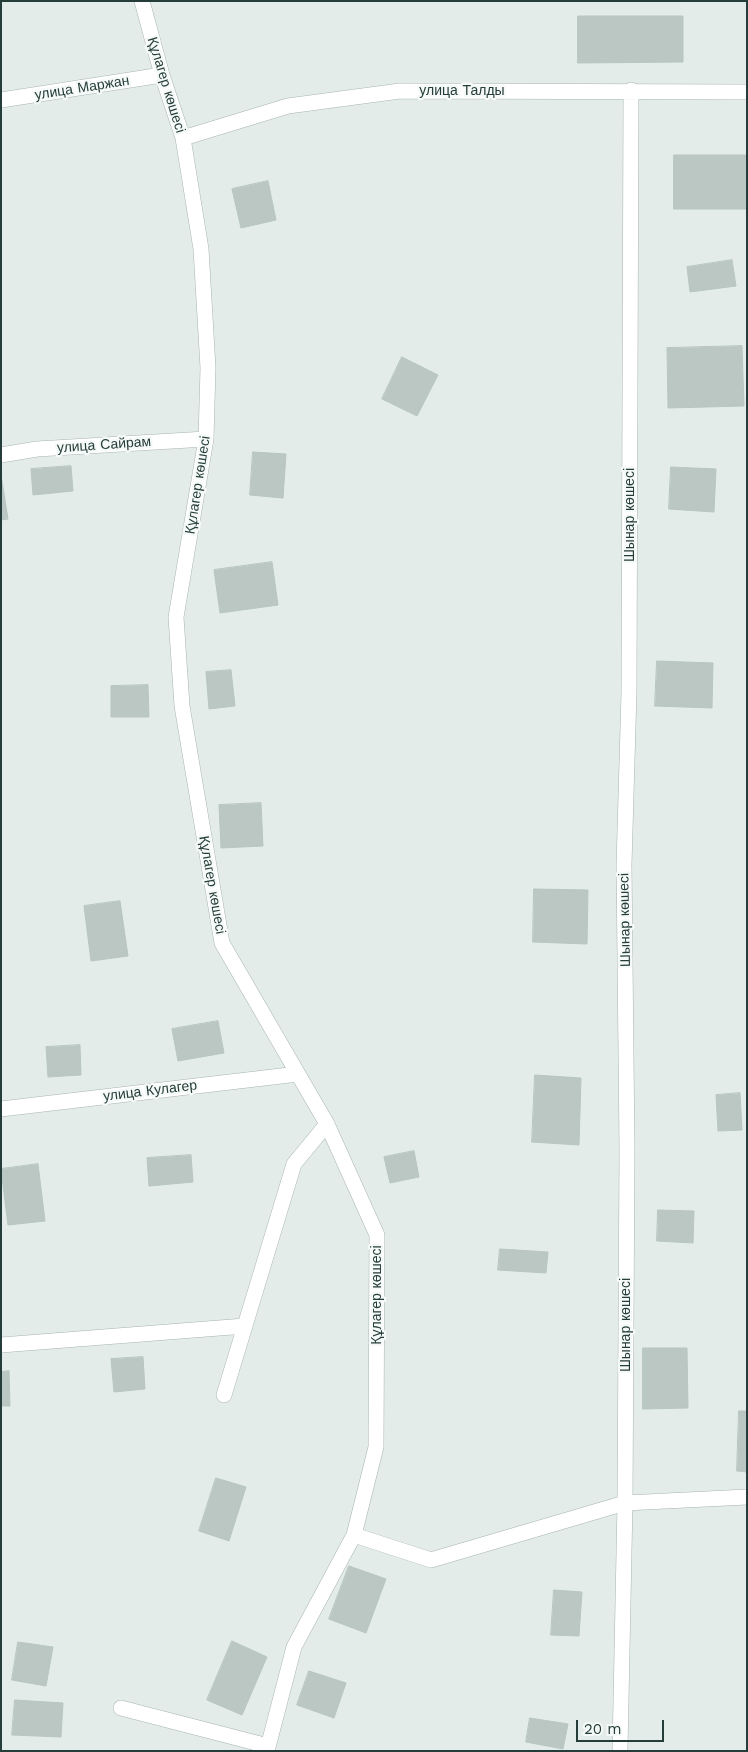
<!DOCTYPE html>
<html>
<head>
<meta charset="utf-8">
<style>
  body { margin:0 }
  #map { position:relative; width:748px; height:1752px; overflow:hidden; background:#e4ecea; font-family:"Work Sans",sans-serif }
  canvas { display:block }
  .frame { position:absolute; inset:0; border:2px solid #253d39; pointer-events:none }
  .scale { position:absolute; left:576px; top:1720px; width:88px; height:22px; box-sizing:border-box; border:2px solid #253d39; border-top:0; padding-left:6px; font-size:15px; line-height:18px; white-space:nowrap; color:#253d39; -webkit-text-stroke:4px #f5f9f7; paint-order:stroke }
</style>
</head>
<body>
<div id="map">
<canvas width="748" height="1752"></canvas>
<div class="frame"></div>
<div class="scale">20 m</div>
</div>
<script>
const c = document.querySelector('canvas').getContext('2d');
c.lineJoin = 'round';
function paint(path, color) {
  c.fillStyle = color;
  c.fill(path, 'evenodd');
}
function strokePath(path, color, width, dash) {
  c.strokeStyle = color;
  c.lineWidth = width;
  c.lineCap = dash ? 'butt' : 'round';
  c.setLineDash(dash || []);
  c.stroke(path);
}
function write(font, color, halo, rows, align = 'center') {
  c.font = font + ' "Work Sans",sans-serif';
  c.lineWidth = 4.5;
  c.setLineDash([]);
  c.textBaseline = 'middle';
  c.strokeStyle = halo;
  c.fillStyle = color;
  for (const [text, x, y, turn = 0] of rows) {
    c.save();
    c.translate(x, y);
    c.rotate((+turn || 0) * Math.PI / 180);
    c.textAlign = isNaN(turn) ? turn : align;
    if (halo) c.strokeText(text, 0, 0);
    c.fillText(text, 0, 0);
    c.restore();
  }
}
const building = new Path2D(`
  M 578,16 L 683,16 L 683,62 L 578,63 Z
  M 674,155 L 747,155 L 747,209 L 674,209 Z
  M 268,181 L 276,220 L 241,228 L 232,189 Z
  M 732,260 L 736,286 L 690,292 L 687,267 Z
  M 742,346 L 744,406 L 668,408 L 667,348 Z
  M 402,357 L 438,375 L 417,416 L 382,399 Z
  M 253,452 L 286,454 L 283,498 L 250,495 Z
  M 71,466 L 73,491 L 33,495 L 31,469 Z
  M 671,467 L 716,469 L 714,512 L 669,509 Z
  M 1,475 L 8,519 L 1,520 Z
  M 272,562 L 278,605 L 220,613 L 214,570 Z
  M 657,661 L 713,663 L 712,708 L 655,706 Z
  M 231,670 L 235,706 L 209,709 L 206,672 Z
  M 148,685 L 149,717 L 111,717 L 111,686 Z
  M 261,803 L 263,846 L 221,848 L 219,805 Z
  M 534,889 L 588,890 L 587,944 L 533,942 Z
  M 120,901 L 128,956 L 91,961 L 84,906 Z
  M 218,1021 L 224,1053 L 178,1061 L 172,1029 Z
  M 80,1045 L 81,1075 L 48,1077 L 46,1047 Z
  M 535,1075 L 581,1078 L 579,1145 L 532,1142 Z
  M 740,1093 L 742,1130 L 718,1131 L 716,1095 Z
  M 414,1151 L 419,1177 L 390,1183 L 384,1157 Z
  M 191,1155 L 193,1182 L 149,1186 L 147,1158 Z
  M 38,1164 L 45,1221 L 8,1225 L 1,1169 Z
  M 658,1210 L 694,1211 L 693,1243 L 657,1241 Z
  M 500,1249 L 548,1252 L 546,1273 L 498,1270 Z
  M 643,1348 L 687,1348 L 688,1408 L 643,1409 Z
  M 143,1357 L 145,1389 L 114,1392 L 111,1359 Z
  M 9,1371 L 10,1406 L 1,1406 L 1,1372 Z
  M 739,1411 L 747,1411 L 747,1472 L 737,1471 Z
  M 216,1478 L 246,1487 L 229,1541 L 199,1531 Z
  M 349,1566 L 386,1579 L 366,1633 L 329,1619 Z
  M 554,1590 L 582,1592 L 579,1636 L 551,1635 Z
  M 232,1641 L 267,1657 L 242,1715 L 207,1700 Z
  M 18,1642 L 53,1647 L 46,1686 L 12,1680 Z
  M 309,1671 L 346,1683 L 334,1718 L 297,1705 Z
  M 15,1700 L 63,1703 L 61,1737 L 12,1735 Z
  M 530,1718 L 568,1724 L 563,1749 L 526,1742 Z`);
const minor = new Path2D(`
  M 142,1 L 162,75 L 183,138 L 201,249 L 208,368 L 206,439 L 176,617 L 182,706 L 222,943 L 327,1124 L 377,1235 L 376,1447 L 354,1535 L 294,1647 L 267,1751
  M 1,100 L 162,75
  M 183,138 L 288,106 L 400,91 L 747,92
  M 1,455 L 37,449 L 206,439
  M 1,1109 L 298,1074
  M 1,1345 L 245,1326
  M 224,1395 L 294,1164 L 327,1124
  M 354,1535 L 431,1560 L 625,1503 L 747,1497
  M 121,1708 L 268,1746
  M 620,1750 L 625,1503 L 627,1149 L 624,865 L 629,692 L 631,90`);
const streetNames = [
  ["Құлагер көшесі",166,85,73],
  ["улица Маржан",82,88,-9],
  ["улица Талды",462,91],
  ["улица Сайрам",104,445,-4],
  ["Құлагер көшесі",198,485,-81],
  ["Шынар көшесі",630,515,-90],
  ["Құлагер көшесі",212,885,80],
  ["Шынар көшесі",625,920,-91],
  ["улица Кулагер",150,1091,-7],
  ["Құлагер көшесі",377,1295,-90],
  ["Шынар көшесі",626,1325,-90]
];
paint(building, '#bac7c3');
strokePath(building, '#b7c6c1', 1);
strokePath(minor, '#a7b4b1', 16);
strokePath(minor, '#fff', 15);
write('14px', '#253d39', '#f5f9f7', streetNames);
</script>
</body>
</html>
